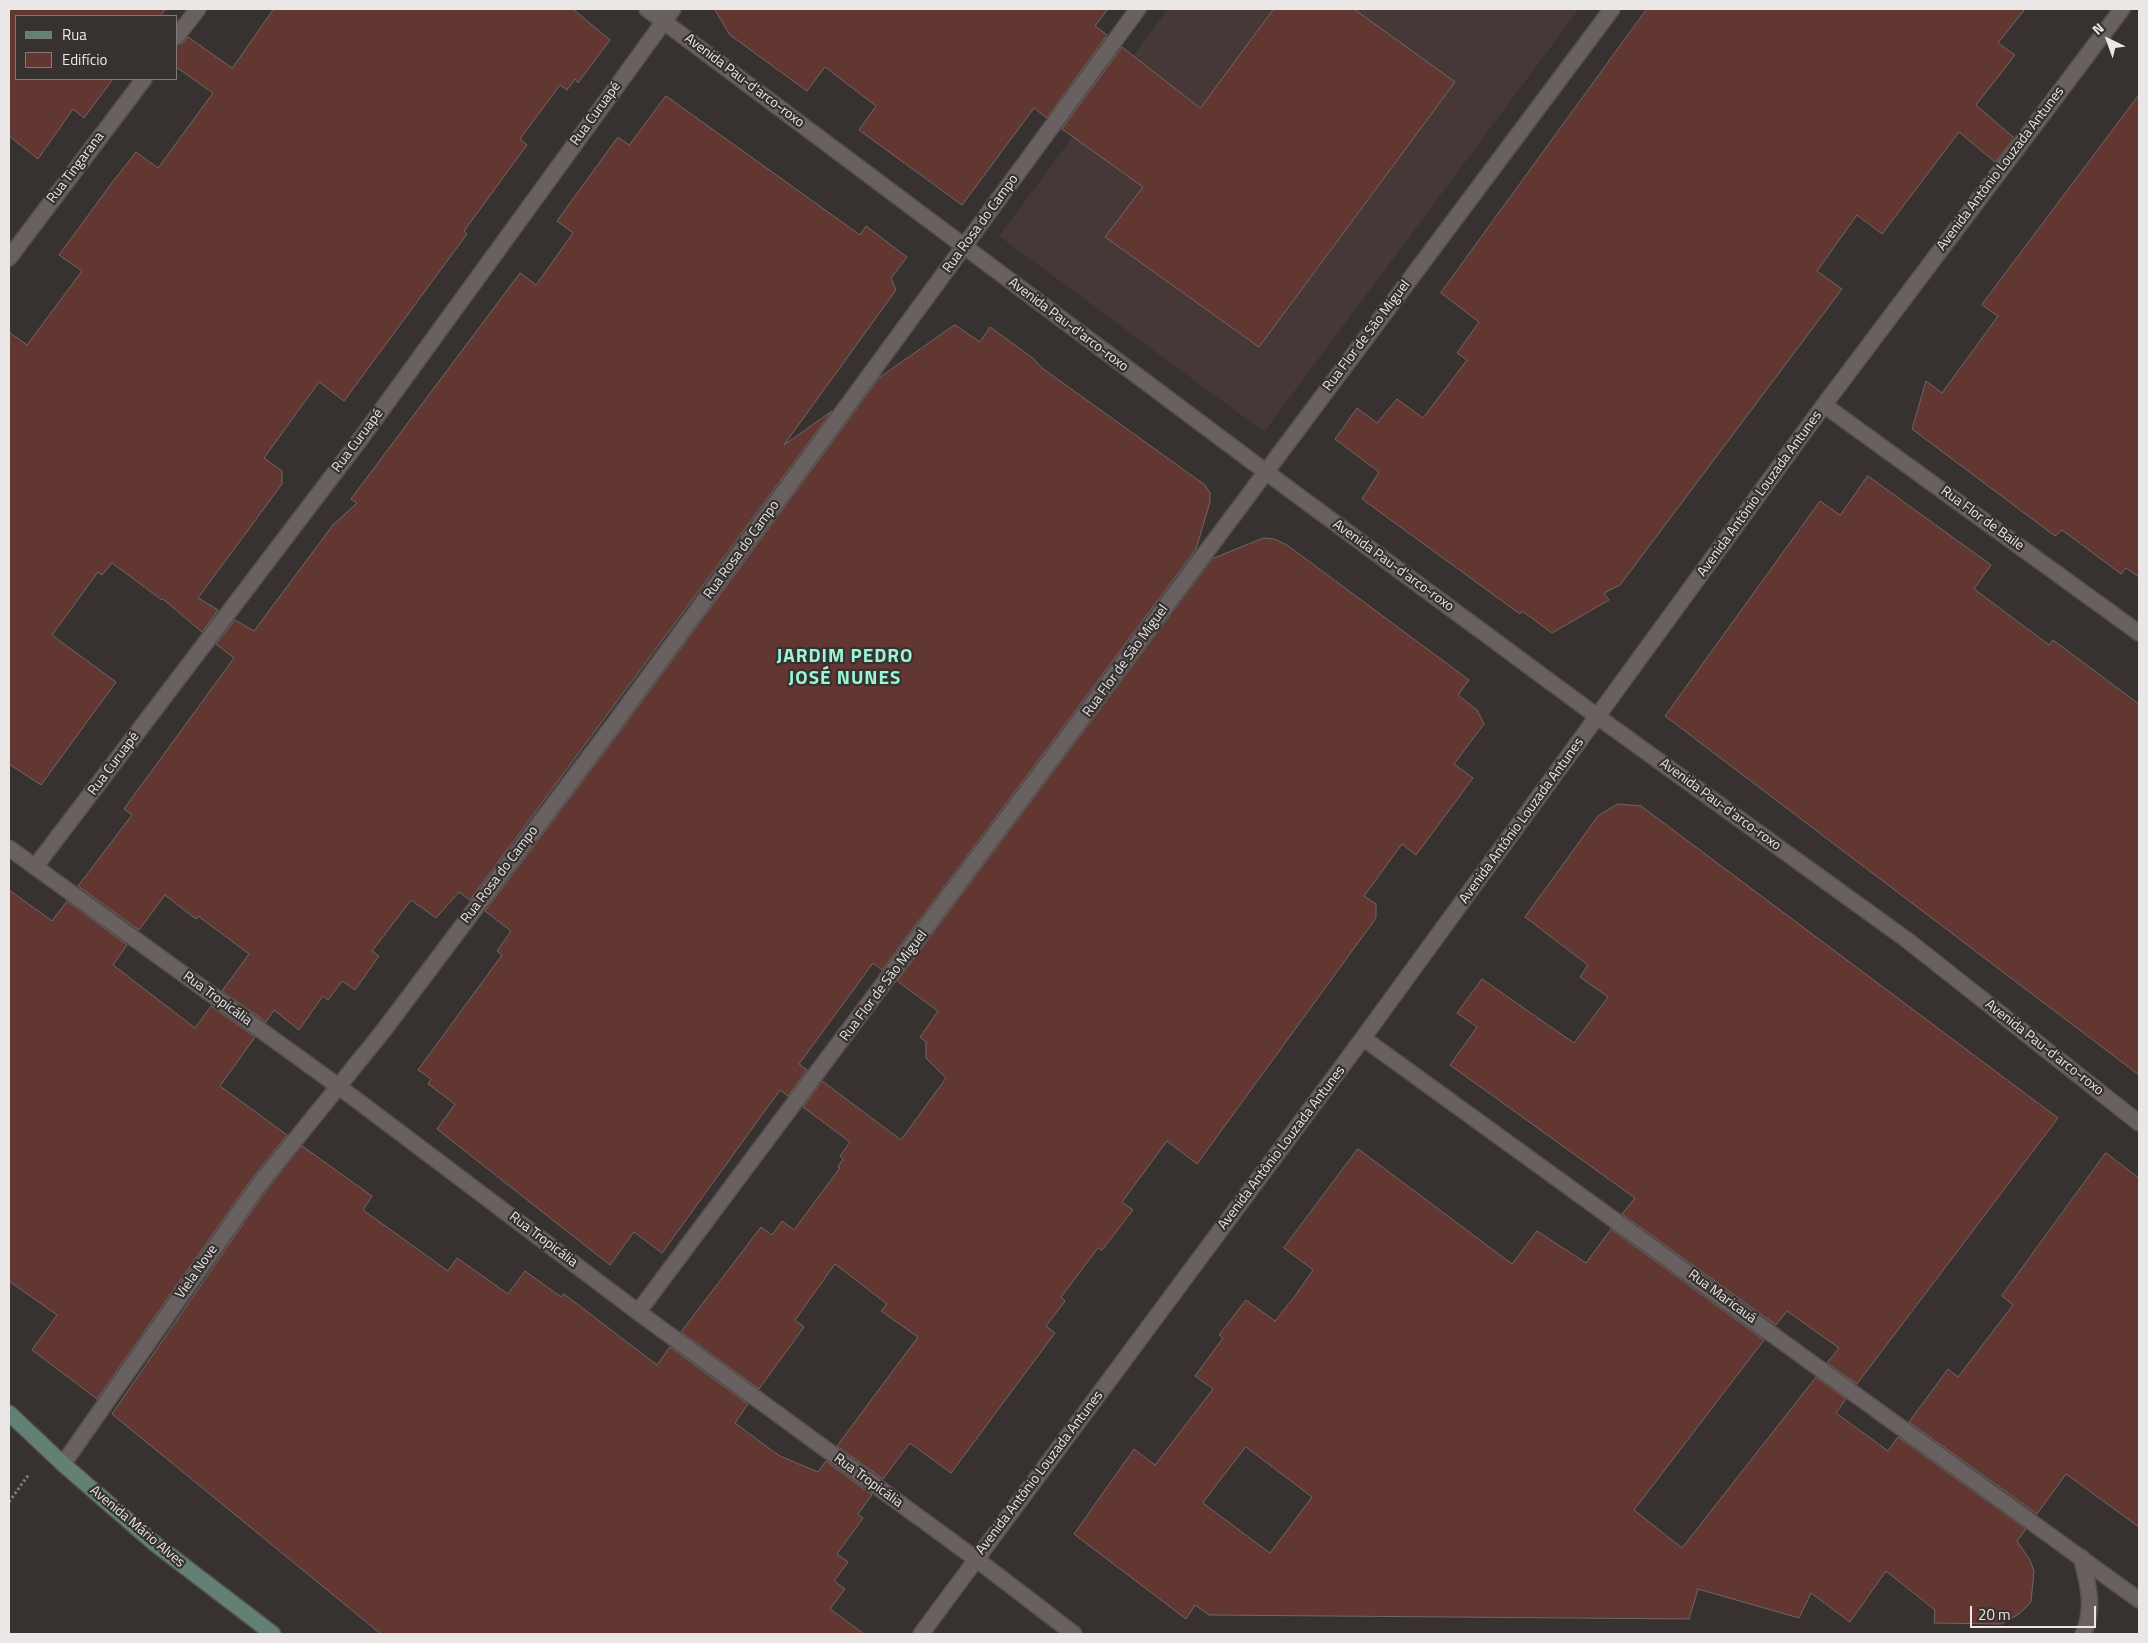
<!DOCTYPE html>
<html>
<head>
<meta charset="utf-8">
<style>
  body { margin:0 }
  #map { position:relative; width:2148px; height:1643px; overflow:hidden; background:#373130; font-family:"Titillium Web",sans-serif }
  canvas { display:block }
  .frame { position:absolute; inset:0; border:10px solid #eae7e6; pointer-events:none }
  .legend { position:absolute; left:15px; top:15px; width:162px; height:65px; box-sizing:border-box; background:#373130; border:1px solid #7f7a79; margin:0; padding:6px 9px; list-style:none; font-size:15px; color:#eae7e6 }
  .legend li { display:flex; align-items:center; gap:10px; height:25px }
  .legend b { width:25px; border:1px solid #7f7a79 }
  .north { position:absolute; left:2083px; top:15px; width:50px; height:50px; -webkit-text-stroke:4px #373130; paint-order:stroke; rotate:318deg; font-size:14px; font-weight:700; line-height:20px; text-align:center; color:#eae7e6 }
  .north::after { content:''; display:block; margin:auto; width:18px; height:22px; background:#eae7e6; clip-path:polygon(50% 0,100% 100%,50% 72%,0 100%) }
  .scale { position:absolute; left:1970px; top:1606px; width:126px; height:22px; box-sizing:border-box; border:2px solid #eae7e6; border-top:0; padding-left:6px; font-size:15px; line-height:18px; white-space:nowrap; color:#eae7e6; -webkit-text-stroke:4px #373130; paint-order:stroke }
</style>
</head>
<body>
<div id="map">
<canvas width="2148" height="1643"></canvas>
<div class="frame"></div>
<ul class="legend">
<li><b style="height:6px;background:#638074"></b>Rua</li>
<li><b style="height:14px;background:#623631"></b>Edifício</li>
</ul>
<div class="north">N</div>
<div class="scale">20 m</div>
</div>
<script>
const c = document.querySelector('canvas').getContext('2d');
c.lineJoin = 'round';
function paint(path, color) {
  c.fillStyle = color;
  c.fill(path, 'evenodd');
}
function strokePath(path, color, width, dash) {
  c.strokeStyle = color;
  c.lineWidth = width;
  c.lineCap = dash ? 'butt' : 'round';
  c.setLineDash(dash || []);
  c.stroke(path);
}
function write(font, color, halo, rows, align = 'center') {
  c.font = font + ' "Titillium Web",sans-serif';
  c.lineWidth = 4.5;
  c.setLineDash([]);
  c.textBaseline = 'middle';
  c.strokeStyle = halo;
  c.fillStyle = color;
  for (const [text, x, y, turn = 0] of rows) {
    c.save();
    c.translate(x, y);
    c.rotate((+turn || 0) * Math.PI / 180);
    c.textAlign = isNaN(turn) ? turn : align;
    if (halo) c.strokeText(text, 0, 0);
    c.fillText(text, 0, 0);
    c.restore();
  }
}
const built = new Path2D(`
  M 1168,9 L 1579,9 L 1264,432 L 999,236 Z`);
const building = new Path2D(`
  M 9,9 L 166,9 L 160,16 L 16,16 L 16,79 L 113,79 L 84,118 L 73,109 L 38,159 L 9,136 Z
  M 274,9 L 573,9 L 610,40 L 578,83 L 575,79 L 567,90 L 560,85 L 520,139 L 527,145 L 464,231 L 467,234 L 344,401 L 319,382 L 264,458 L 282,471 L 282,484 L 198,598 L 218,610 L 202,632 L 163,599 L 162,600 L 112,563 L 102,575 L 98,572 L 52,635 L 116,682 L 41,785 L 9,764 L 9,332 L 27,345 L 82,271 L 59,255 L 111,184 L 136,152 L 158,168 L 213,93 L 176,67 L 176,46 L 183,43 L 188,37 L 232,68 Z
  M 715,9 L 1108,9 L 1095,26 L 1107,35 L 1047,118 L 1034,108 L 962,205 L 859,130 L 876,106 L 825,67 L 807,91 L 730,35 Z
  M 1274,9 L 1354,9 L 1455,82 L 1259,347 L 1105,237 L 1143,187 L 1062,129 L 1122,47 L 1200,108 Z
  M 1647,9 L 2025,9 L 1998,43 L 2015,55 L 1976,105 L 2014,138 L 1995,162 L 1959,132 L 1882,234 L 1857,215 L 1817,271 L 1842,289 L 1620,585 L 1604,593 L 1609,600 L 1552,633 L 1522,611 L 1520,614 L 1362,499 L 1379,472 L 1335,439 L 1357,408 L 1377,423 L 1397,399 L 1423,418 L 1467,360 L 1457,353 L 1479,322 L 1441,293 Z
  M 2139,95 L 2139,577 L 2126,568 L 2121,574 L 2062,530 L 2055,536 L 1912,429 L 1926,381 L 1942,393 L 1998,316 L 1982,305 Z
  M 666,96 L 860,235 L 866,226 L 907,257 L 891,278 L 896,290 L 784,445 L 832,411 L 470,900 L 459,892 L 436,918 L 411,900 L 372,951 L 379,956 L 355,990 L 342,981 L 328,1000 L 323,996 L 299,1030 L 274,1010 L 266,1022 L 222,991 L 249,954 L 198,916 L 196,919 L 165,895 L 139,930 L 78,886 L 132,815 L 124,809 L 234,658 L 216,644 L 235,620 L 254,631 L 333,525 L 357,503 L 351,499 L 520,273 L 536,285 L 573,233 L 557,221 L 618,137 L 629,145 Z
  M 955,325 L 980,342 L 990,327 L 1034,359 L 1042,368 L 1205,485 L 1210,493 L 1210,502 L 1196,549 L 882,970 L 873,963 L 799,1064 L 807,1070 L 788,1096 L 780,1090 L 662,1253 L 634,1232 L 610,1265 L 437,1129 L 455,1104 L 428,1084 L 431,1079 L 418,1070 L 502,955 L 497,951 L 511,931 L 485,911 L 618,734 L 879,378 Z
  M 1868,476 L 1991,565 L 1974,589 L 2049,645 L 2053,640 L 2139,704 L 2139,1075 L 1665,716 L 1820,501 L 1840,515 Z
  M 1264,538 L 1274,539 L 1287,545 L 1469,680 L 1458,695 L 1477,710 L 1484,724 L 1454,764 L 1473,778 L 1416,855 L 1402,844 L 1364,896 L 1376,904 L 1376,918 L 1197,1164 L 1167,1141 L 1122,1202 L 1133,1210 L 1102,1250 L 1098,1248 L 1061,1297 L 1065,1301 L 1046,1326 L 1055,1333 L 951,1473 L 910,1443 L 883,1479 L 837,1446 L 918,1337 L 881,1311 L 887,1304 L 835,1264 L 795,1320 L 804,1327 L 759,1389 L 681,1332 L 761,1227 L 772,1235 L 782,1221 L 794,1230 L 840,1168 L 838,1167 L 843,1159 L 840,1156 L 850,1142 L 803,1107 L 822,1081 L 901,1140 L 946,1078 L 926,1058 L 926,1042 L 920,1037 L 938,1011 L 897,981 L 1212,559 Z
  M 1618,804 L 1641,806 L 2058,1118 L 1857,1384 L 1827,1363 L 1839,1348 L 1787,1311 L 1776,1325 L 1622,1214 L 1635,1198 L 1450,1065 L 1477,1027 L 1457,1013 L 1482,979 L 1574,1043 L 1608,997 L 1580,977 L 1588,965 L 1525,917 L 1598,816 Z
  M 9,890 L 52,921 L 67,901 L 127,945 L 113,965 L 195,1028 L 211,1006 L 255,1037 L 220,1086 L 287,1135 L 250,1181 L 97,1399 L 32,1350 L 57,1315 L 9,1281 Z
  M 302,1146 L 372,1196 L 363,1210 L 448,1271 L 457,1258 L 508,1294 L 525,1271 L 561,1297 L 564,1294 L 657,1365 L 670,1347 L 748,1404 L 735,1423 L 770,1449 L 780,1456 L 818,1472 L 826,1461 L 872,1495 L 858,1514 L 863,1518 L 837,1554 L 848,1562 L 834,1581 L 845,1589 L 830,1609 L 864,1634 L 381,1634 L 112,1414 L 265,1192 Z
  M 1358,1149 L 1512,1264 L 1537,1231 L 1586,1263 L 1611,1229 L 1764,1340 L 1634,1510 L 1682,1548 L 1816,1377 L 1846,1399 L 1836,1413 L 1888,1451 L 1898,1437 L 2026,1529 L 2017,1541 L 2030,1560 L 2034,1571 L 2031,1602 L 2019,1614 L 2001,1624 L 1934,1623 L 1935,1610 L 1886,1571 L 1850,1622 L 1811,1593 L 1799,1618 L 1698,1589 L 1689,1619 L 1209,1615 L 1195,1605 L 1186,1619 L 1074,1534 L 1134,1449 L 1155,1465 L 1213,1389 L 1195,1376 L 1223,1338 L 1219,1335 L 1246,1300 L 1275,1321 L 1295,1296 L 1313,1270 L 1284,1248 ZM 1246,1447 L 1312,1497 L 1270,1553 L 1203,1503 Z
  M 2106,1153 L 2139,1178 L 2139,1527 L 2066,1474 L 2037,1514 L 1909,1422 L 1948,1369 L 1958,1377 L 2013,1305 L 2002,1296 Z`);
const path = new Path2D(`
  M 9,1502 L 29,1474`);
const street = new Path2D(`
  M 647,9 L 1266,472 L 1598,717 L 1907,940 L 2139,1123
  M 176,37 L 198,9
  M 9,258 L 144,79
  M 1824,405 L 2139,633
  M 9,848 L 338,1086 L 638,1312 L 976,1559 L 1074,1634
  M 35,867 L 362,437 L 673,9
  M 1363,1038 L 2139,1600
  M 638,1312 L 1612,9
  M 63,1464 L 258,1186 L 384,1030 L 611,728 L 1138,9
  M 2081,1557 C 2088,1582 2095,1609 2083,1634
  M 921,1634 L 1363,1038 L 1824,405 L 2122,9`);
const secondary = new Path2D(`
  M 9,1413 L 63,1464 L 154,1543 L 273,1634`);
const streetNames = [
  ["Avenida Pau-d'arco-roxo",744,81,37],
  ["Rua Curuapé",596,114,-54],
  ["Rua Tingarana",76,168,-53],
  ["Avenida Antônio Louzada Antunes",2001,169,-53],
  ["Rua Rosa do Campo",981,224,-54],
  ["Avenida Pau-d'arco-roxo",1068,325,37],
  ["Rua Flor de São Miguel",1367,336,-53],
  ["Rua Curuapé",358,441,-53],
  ["Avenida Antônio Louzada Antunes",1760,494,-54],
  ["Rua Flor de Baile",1982,519,36],
  ["Rua Rosa do Campo",742,550,-54],
  ["Avenida Pau-d'arco-roxo",1393,566,36],
  ["Rua Flor de São Miguel",1126,661,-54],
  ["Rua Curuapé",114,764,-53],
  ["Avenida Pau-d'arco-roxo",1720,805,36],
  ["Avenida Antônio Louzada Antunes",1522,821,-54],
  ["Rua Rosa do Campo",500,875,-53],
  ["Rua Flor de São Miguel",884,986,-53],
  ["Rua Tropicália",217,999,36],
  ["Avenida Pau-d'arco-roxo",2044,1048,38],
  ["Avenida Antônio Louzada Antunes",1282,1148,-53],
  ["Rua Tropicália",543,1240,37],
  ["Viela Nove",197,1272,-55],
  ["Rua Maricauá",1722,1297,36],
  ["Avenida Antônio Louzada Antunes",1040,1473,-53],
  ["Rua Tropicália",868,1481,36],
  ["Avenida Mário Alves",137,1527,40]
];
const districtNames = [
  ["JARDIM PEDRO",845,657],
  ["JOSÉ NUNES",845,679]
];
paint(built, '#453836');
paint(building, '#623631');
strokePath(building, '#6e6867', 1);
strokePath(street, '#534f4e', 18);
strokePath(secondary, '#534f4e', 18);
strokePath(path, '#817c7b', 3, [2.5, 2.5]);
strokePath(street, '#686160', 15);
strokePath(secondary, '#638074', 15);
write('14px', '#eae7e6', '#373130', streetNames);
c.letterSpacing = '1px';
write('bold 19px', '#9af6d6', '#373130', districtNames);
c.letterSpacing = '0px';
</script>
</body>
</html>
